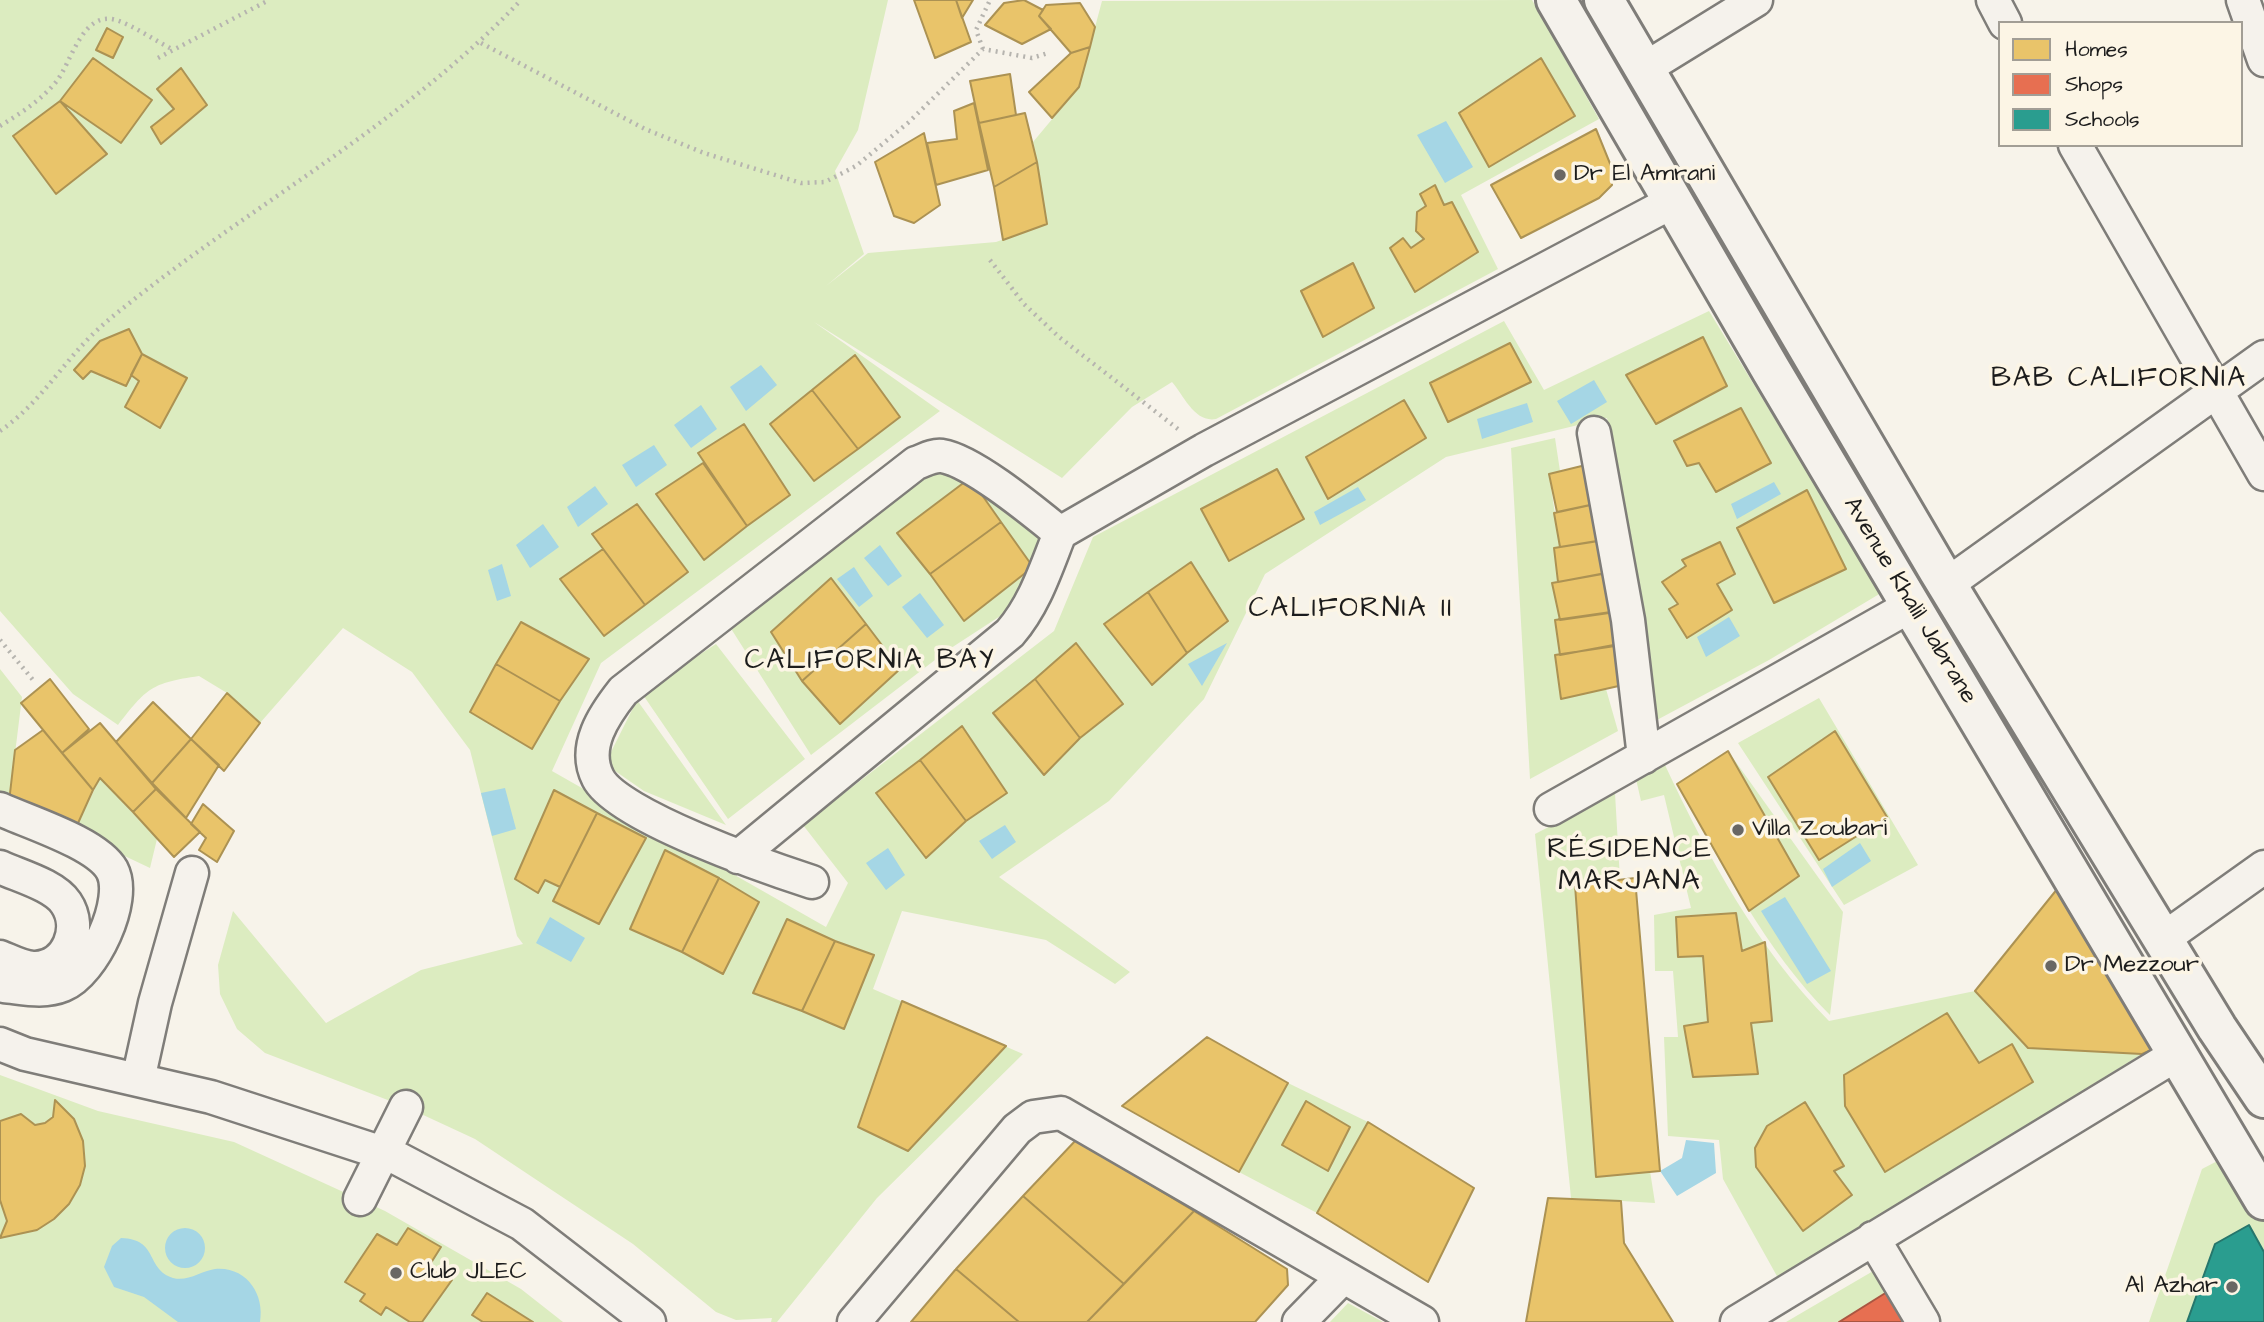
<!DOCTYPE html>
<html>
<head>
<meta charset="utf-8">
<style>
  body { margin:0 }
  #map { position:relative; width:2264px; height:1322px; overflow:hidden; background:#f7f3ea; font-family:"Architects Daughter",sans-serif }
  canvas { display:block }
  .legend { position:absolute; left:1998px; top:21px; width:245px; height:126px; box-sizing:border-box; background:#fcf5e5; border:2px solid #a29e95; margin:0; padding:9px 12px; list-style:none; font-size:21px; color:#1c1c1c }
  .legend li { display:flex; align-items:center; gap:14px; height:35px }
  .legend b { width:35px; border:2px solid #a29e95 }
</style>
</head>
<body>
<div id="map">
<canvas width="2264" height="1322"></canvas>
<ul class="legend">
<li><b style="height:19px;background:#e9c46a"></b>Homes</li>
<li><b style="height:19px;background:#e76f51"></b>Shops</li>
<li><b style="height:19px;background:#2a9d8f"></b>Schools</li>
</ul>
</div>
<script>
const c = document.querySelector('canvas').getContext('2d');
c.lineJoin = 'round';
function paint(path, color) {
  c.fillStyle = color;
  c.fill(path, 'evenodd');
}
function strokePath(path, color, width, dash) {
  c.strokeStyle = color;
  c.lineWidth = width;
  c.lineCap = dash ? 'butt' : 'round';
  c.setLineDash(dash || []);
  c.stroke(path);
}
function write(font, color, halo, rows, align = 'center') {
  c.font = font + ' "Architects Daughter",sans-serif';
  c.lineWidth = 7;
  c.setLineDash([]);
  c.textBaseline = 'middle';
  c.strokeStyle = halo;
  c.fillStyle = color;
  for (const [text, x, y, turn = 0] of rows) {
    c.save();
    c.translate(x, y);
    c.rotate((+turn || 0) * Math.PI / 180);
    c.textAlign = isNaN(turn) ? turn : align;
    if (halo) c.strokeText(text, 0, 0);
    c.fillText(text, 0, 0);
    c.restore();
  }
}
const green = new Path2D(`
  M 0,0 L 888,0 L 858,130 L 835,171 L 864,254 L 826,286 L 868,253 L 996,242 L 1046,224 L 1033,142 L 1079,87 L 1102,1 L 1532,0 L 1599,119 L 1461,195 L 1498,269 L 1216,419 C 1195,423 1184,396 1172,382 L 1132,407 L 1062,478 L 814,322 L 940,411 L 601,663 L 552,771 L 826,927 L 848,883 L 803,825 L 1054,631 L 1093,537 L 1504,321 L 1544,390 L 1709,311 L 1881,593 L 1769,660 L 1655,721 L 1637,585 L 1607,418 L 1446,457 L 1265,574 L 1204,699 L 1109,801 L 999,877 L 1130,972 L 1115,984 L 1046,940 L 902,911 L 873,989 L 1023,1054 L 877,1198 L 777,1322 L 771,1322 L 772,1318 L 736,1320 L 716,1312 L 633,1244 L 475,1139 L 406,1107 L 265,1053 L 237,1029 L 220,994 L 218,965 L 233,911 L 326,1023 L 421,970 L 523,944 L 517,936 L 470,750 L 412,672 L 343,628 L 260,723 L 227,693 L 199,676 C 151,683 147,688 118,725 L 73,694 L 0,611 Z
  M 1555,438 L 1560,471 L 1549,474 L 1560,547 L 1554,548 L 1558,582 L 1553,583 L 1560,620 L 1555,621 L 1560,655 L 1555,656 L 1561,699 L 1606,689 L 1618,731 L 1530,779 L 1511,448 Z
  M 938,464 L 1048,530 L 1037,571 L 1008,611 L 948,650 L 811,755 L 730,627 Z
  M 716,644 L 805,759 L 728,819 L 641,692 Z
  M 0,669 L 22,697 L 9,802 L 0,798 Z
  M 1819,698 L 1918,865 L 1844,905 L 1738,743 Z
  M 637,700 L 726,825 L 644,791 L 605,764 Z
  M 1728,751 L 1843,912 L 1830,1015 C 1764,949 1723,865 1677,784 Z
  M 1665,765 C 1708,857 1757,948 1829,1021 L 1975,991 L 2028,1048 L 2142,1054 L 1778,1278 L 1723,1179 L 1719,1140 L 1668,1136 L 1664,1037 L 1678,1037 L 1673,971 L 1655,971 L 1654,915 L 1691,908 L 1664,795 L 1641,801 L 1636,779 Z
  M 100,778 L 157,839 L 150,868 L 74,832 Z
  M 1615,793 L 1620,880 L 1575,886 L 1596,1177 L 1650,1171 L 1655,1203 L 1571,1198 L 1535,834 Z
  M 0,1075 L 98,1111 L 234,1142 L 385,1211 L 521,1289 L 563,1322 L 0,1322 Z
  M 1288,1083 L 1368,1122 L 1317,1213 L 1239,1172 Z
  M 2227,1156 L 2264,1219 L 2264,1322 L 2149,1322 L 2202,1169 Z
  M 1880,1267 L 1910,1322 L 1786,1322 Z
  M 1348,1303 L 1383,1322 L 1330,1322 Z`);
const water = new Path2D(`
  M 1446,121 L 1473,167 L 1445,183 L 1417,135 Z
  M 761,365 L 777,385 L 746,411 L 730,387 Z
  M 1594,380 L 1607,402 L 1571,424 L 1557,401 Z
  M 1527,403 L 1533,422 L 1482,439 L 1477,419 Z
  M 701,405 L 717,429 L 691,448 L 674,425 Z
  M 654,445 L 667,465 L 636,487 L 622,465 Z
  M 1774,482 L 1781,494 L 1737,519 L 1731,504 Z
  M 595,486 L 608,504 L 578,527 L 567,507 Z
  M 1358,487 L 1366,500 L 1320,525 L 1314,512 Z
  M 543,524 L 559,547 L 530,568 L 516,545 Z
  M 880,545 L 902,576 L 888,586 L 864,558 Z
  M 502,564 L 511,596 L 497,601 L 488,570 Z
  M 854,567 L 873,596 L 859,607 L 837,579 Z
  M 920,593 L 944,625 L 927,638 L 902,607 Z
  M 1729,617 L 1740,636 L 1706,657 L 1697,637 Z
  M 1227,643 L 1202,686 L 1188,664 Z
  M 505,788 L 516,829 L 492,836 L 481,793 Z
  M 1005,825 L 1016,842 L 992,859 L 979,841 Z
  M 1860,843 L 1871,861 L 1832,887 L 1823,869 Z
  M 888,848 L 905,875 L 886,890 L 866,863 Z
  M 1785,897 L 1831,971 L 1807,984 L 1761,911 Z
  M 550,917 L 585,938 L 571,962 L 536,943 Z
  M 1686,1140 L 1714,1143 L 1716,1173 L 1677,1196 L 1660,1171 L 1682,1158 Z
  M165 1248a20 20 0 1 1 40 0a20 20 0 1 1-40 0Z
  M 121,1238 C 159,1239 145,1269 173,1278 C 188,1282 201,1271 215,1269 C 246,1266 265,1294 260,1322 L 178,1322 L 144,1297 L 114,1287 L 104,1267 L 112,1246 Z`);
const homes = new Path2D(`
  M 914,0 L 956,0 L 971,42 L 935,58 Z
  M 956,0 L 973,0 L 962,18 Z
  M 1024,0 L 1043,10 L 1039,16 L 1051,29 L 1022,44 L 985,25 L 1004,3 Z
  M 1080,3 L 1095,27 L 1090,47 L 1071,53 L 1039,16 L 1046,5 Z
  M 107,28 L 123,37 L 113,58 L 96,50 Z
  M 1090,47 L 1079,87 L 1052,118 L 1029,92 L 1071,53 Z
  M 93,58 L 152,100 L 121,143 L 60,101 Z
  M 1541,58 L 1575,116 L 1489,167 L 1459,113 Z
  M 181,68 L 207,105 L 161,144 L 151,127 L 174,109 L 157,89 Z
  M 1010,74 L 1016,115 L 979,123 L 970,81 Z
  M 60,101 L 107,154 L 56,194 L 13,136 Z
  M 974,103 L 988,170 L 936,185 L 927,143 L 957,139 L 954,111 Z
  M 1025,113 L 1037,162 L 994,187 L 979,123 Z
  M 1596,129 L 1611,166 L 1612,185 L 1599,198 L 1521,238 L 1491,185 Z
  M 924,133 L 940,205 L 914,223 L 894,216 L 875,162 Z
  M 1037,162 L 1047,224 L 1003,240 L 994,187 Z
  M 1435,185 L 1444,205 L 1452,202 L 1478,252 L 1415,292 L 1390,248 L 1403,238 L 1411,248 L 1424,239 L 1416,231 L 1417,212 L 1426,206 L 1420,194 Z
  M 1353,263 L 1374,308 L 1323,337 L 1301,291 Z
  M 129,329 L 142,354 L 126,386 L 91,371 L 83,379 L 74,370 L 100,341 Z
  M 1703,337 L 1727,386 L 1656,424 L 1626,375 Z
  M 1510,343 L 1531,382 L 1448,422 L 1430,383 Z
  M 142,354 L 187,378 L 160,428 L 125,407 L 139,381 L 131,375 Z
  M 855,355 L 900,417 L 858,449 L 812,390 Z
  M 812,390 L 858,449 L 814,481 L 770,424 Z
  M 1404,400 L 1426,438 L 1328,499 L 1306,457 Z
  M 1741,408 L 1771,463 L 1716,492 L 1699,463 L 1687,466 L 1674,441 Z
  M 744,424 L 790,495 L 747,526 L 698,453 Z
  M 1598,462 L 1604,502 L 1557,512 L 1549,474 Z
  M 703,463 L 747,526 L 704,560 L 656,494 Z
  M 1277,469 L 1304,519 L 1229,561 L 1201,509 Z
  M 970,478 L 1001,522 L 930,574 L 897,533 Z
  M 1807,490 L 1846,569 L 1774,603 L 1737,528 Z
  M 1600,503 L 1609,539 L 1560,547 L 1554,513 Z
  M 637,504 L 688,572 L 645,605 L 592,534 Z
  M 1001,522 L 1033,567 L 964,621 L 930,574 Z
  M 1605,540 L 1611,572 L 1558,582 L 1554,548 Z
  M 1720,542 L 1735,574 L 1717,584 L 1732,610 L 1687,638 L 1669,609 L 1678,604 L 1662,582 L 1686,566 L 1682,560 Z
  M 603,549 L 645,605 L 604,636 L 560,579 Z
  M 1191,562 L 1228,621 L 1187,653 L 1148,592 Z
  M 1608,573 L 1616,612 L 1560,620 L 1552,583 Z
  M 831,578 L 866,624 L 802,681 L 771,632 Z
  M 1148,592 L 1187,653 L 1152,685 L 1104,624 Z
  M 1611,612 L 1619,644 L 1560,655 L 1555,620 Z
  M 521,622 L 589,659 L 560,701 L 496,664 Z
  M 866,624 L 900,669 L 840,724 L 802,681 Z
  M 1076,643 L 1123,704 L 1080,738 L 1035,679 Z
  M 1615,646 L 1623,685 L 1561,699 L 1555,655 Z
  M 496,664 L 560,701 L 532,749 L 470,712 Z
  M 50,679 L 89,729 L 62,753 L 21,703 Z
  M 1035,679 L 1080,738 L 1044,775 L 993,713 Z
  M 227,693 L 260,723 L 224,771 L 191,739 Z
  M 153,702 L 191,739 L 152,783 L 116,742 Z
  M 100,723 L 156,789 L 133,812 L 100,778 L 93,790 L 62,753 Z
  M 962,726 L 1007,793 L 966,821 L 920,760 Z
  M 43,730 L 93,790 L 74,832 L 9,802 L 15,750 Z
  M 1835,731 L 1887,817 L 1819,860 L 1768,777 Z
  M 191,739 L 219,765 L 186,818 L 152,783 Z
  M 1728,751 L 1799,876 L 1749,911 L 1677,784 Z
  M 920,760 L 966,821 L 926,858 L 876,793 Z
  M 156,789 L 200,832 L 174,857 L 133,812 Z
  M 554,790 L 597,813 L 560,887 L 545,880 L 538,893 L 515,879 Z
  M 203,804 L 234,831 L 217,862 L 199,850 L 206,838 L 191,824 Z
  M 597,813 L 646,838 L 599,924 L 553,901 Z
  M 665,850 L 719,878 L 682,952 L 630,929 Z
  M 719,878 L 759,902 L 723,974 L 682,952 Z
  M 1635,878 L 1660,1171 L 1596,1177 L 1575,885 Z
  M 2058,888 L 2158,1047 L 2142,1054 L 2028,1048 L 1975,991 Z
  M 1736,913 L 1742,951 L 1765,942 L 1772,1021 L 1751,1023 L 1758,1074 L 1693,1077 L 1684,1026 L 1708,1022 L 1703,956 L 1678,957 L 1676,917 Z
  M 787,919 L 835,941 L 802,1011 L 753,993 Z
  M 835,941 L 874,955 L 844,1029 L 802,1011 Z
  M 902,1001 L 1006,1046 L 908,1151 L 858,1127 Z
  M 1947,1013 L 1979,1063 L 2012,1044 L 2033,1082 L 1885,1172 L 1845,1106 L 1844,1075 Z
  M 1207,1037 L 1288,1083 L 1239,1172 L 1122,1106 Z
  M 55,1100 L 74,1119 L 83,1141 L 85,1166 L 80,1185 L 69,1204 L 54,1219 L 37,1230 L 0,1238 L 7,1221 L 0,1200 L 0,1121 L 21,1114 L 35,1125 L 45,1123 L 53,1117 Z
  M 1306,1101 L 1350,1127 L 1328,1171 L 1282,1145 Z
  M 1805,1102 L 1844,1166 L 1834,1171 L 1852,1195 L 1803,1231 L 1756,1167 L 1755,1148 L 1767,1126 Z
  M 1368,1122 L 1474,1188 L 1428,1282 L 1317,1213 Z
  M 1076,1140 L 1194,1211 L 1124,1284 L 1023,1196 Z
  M 1023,1196 L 1124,1284 L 1087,1322 L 1019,1322 L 956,1269 Z
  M 1548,1198 L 1621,1201 L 1624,1243 L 1673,1322 L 1526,1322 Z
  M 1194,1211 L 1287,1269 L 1288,1285 L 1255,1322 L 1087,1322 Z
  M 408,1228 L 441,1247 L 429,1266 L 452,1280 L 422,1322 L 410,1322 L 386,1307 L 381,1315 L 360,1301 L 365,1294 L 345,1282 L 377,1234 L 397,1245 Z
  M 956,1269 L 1019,1322 L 911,1322 Z
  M 487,1293 L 533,1322 L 483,1322 L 472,1315 Z`);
const shops = new Path2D(`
  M 1887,1292 L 1904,1322 L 1839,1322 Z`);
const schools = new Path2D(`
  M 2249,1225 L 2264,1252 L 2264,1322 L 2187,1322 L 2215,1244 Z`);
const path = new Path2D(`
  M 481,43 L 645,129 L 704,153 L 801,183 L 825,182 L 856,166 L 909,122 L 983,49 L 1032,58 L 1048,53
  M 983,49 L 976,30 L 990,0
  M 158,58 L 269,0
  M 0,126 C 21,113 40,101 56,82 C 71,64 82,10 116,20 C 135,26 155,41 174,50
  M 990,260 L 1024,304 L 1059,337 L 1178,429
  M 0,431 C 38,405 60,367 91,336 C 104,323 118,312 132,301 C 260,200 409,119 521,0
  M 0,640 L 33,680`);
const minor = new Path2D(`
  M 1993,0 L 2005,23
  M 2243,0 L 2264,60
  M 1644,69 L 1756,0
  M 2075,145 L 2264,474
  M 1594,433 L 1628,620 L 1644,757
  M 1946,585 L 2264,357
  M 0,809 C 28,822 97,843 112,870 C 128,900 93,973 63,985 C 44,993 24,988 4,986
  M 1551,809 L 1912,605
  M 738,857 L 1010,633 C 1035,604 1046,568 1060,533
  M 0,867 C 19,876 54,885 66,903 C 83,928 68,966 36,968 C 25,969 10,961 0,957
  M 812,882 C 769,868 617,816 598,778 C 582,747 604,715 623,691 L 916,463 C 925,460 932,455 942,456 C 973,461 1034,512 1060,533 L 1204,450 L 1674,201
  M 2163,939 L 2264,867
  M 0,1044 L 25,1054 L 211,1097 L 395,1157 L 522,1224 L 649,1322
  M 138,1080 L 155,1003 L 192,873
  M 360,1199 L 406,1107
  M 1873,1238 L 1923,1322
  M 854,1322 L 1017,1129 L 1033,1117 L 1061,1113 L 1422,1322
  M 1299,1322 L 1343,1277
  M 1737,1322 L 2179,1053`);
const major = new Path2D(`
  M 1556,0 L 1771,370 L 2264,1200
  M 1604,0 L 1938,570 L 2217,1028 L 2264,1098`);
const markers = [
  [1560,175,7,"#696764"],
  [1738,830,7,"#696764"],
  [2051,966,7,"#696764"],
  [396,1273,7,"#696764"],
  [2232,1287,7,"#696764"]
];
const poiNames = [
  ["Dr El Amrani",1574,175],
  ["Villa Zoubari",1752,830],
  ["Dr Mezzour",2065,966],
  ["Club JLEC",410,1273],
  ["Al Azhar",2218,1287,"right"]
];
const streetNames = [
  ["Avenue Khalil Jabrane",1909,601,59]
];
const quarterNames = [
  ["BAB CALIFORNIA",2119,380],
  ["CALIFORNIA II",1351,610],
  ["CALIFORNIA BAY",870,662],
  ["RÉSIDENCE",1630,851],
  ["MARJANA",1630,883]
];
paint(green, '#dcecc0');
paint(water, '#a5d6e5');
paint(homes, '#e9c46a');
strokePath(homes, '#ac9253', 2);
paint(shops, '#e76f51');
strokePath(shops, '#aa5641', 2);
paint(schools, '#2a9d8f');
strokePath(schools, '#26766c', 2);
strokePath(minor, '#7f7d79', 37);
strokePath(major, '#7f7d79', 44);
strokePath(path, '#b6b4af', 4.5, [2, 5]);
strokePath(minor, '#f5f2ec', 32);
strokePath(major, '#f5f2ec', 38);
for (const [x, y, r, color] of markers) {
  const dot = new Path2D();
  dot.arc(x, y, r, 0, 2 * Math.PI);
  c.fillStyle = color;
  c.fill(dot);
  strokePath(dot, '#fcf5e5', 2.5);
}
write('24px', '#1c1c1c', '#fcf5e5', poiNames, 'left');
write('24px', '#1c1c1c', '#fcf5e5', streetNames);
c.letterSpacing = '2px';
write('28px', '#1c1c1c', '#fcf5e5', quarterNames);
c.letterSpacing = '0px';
</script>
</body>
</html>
